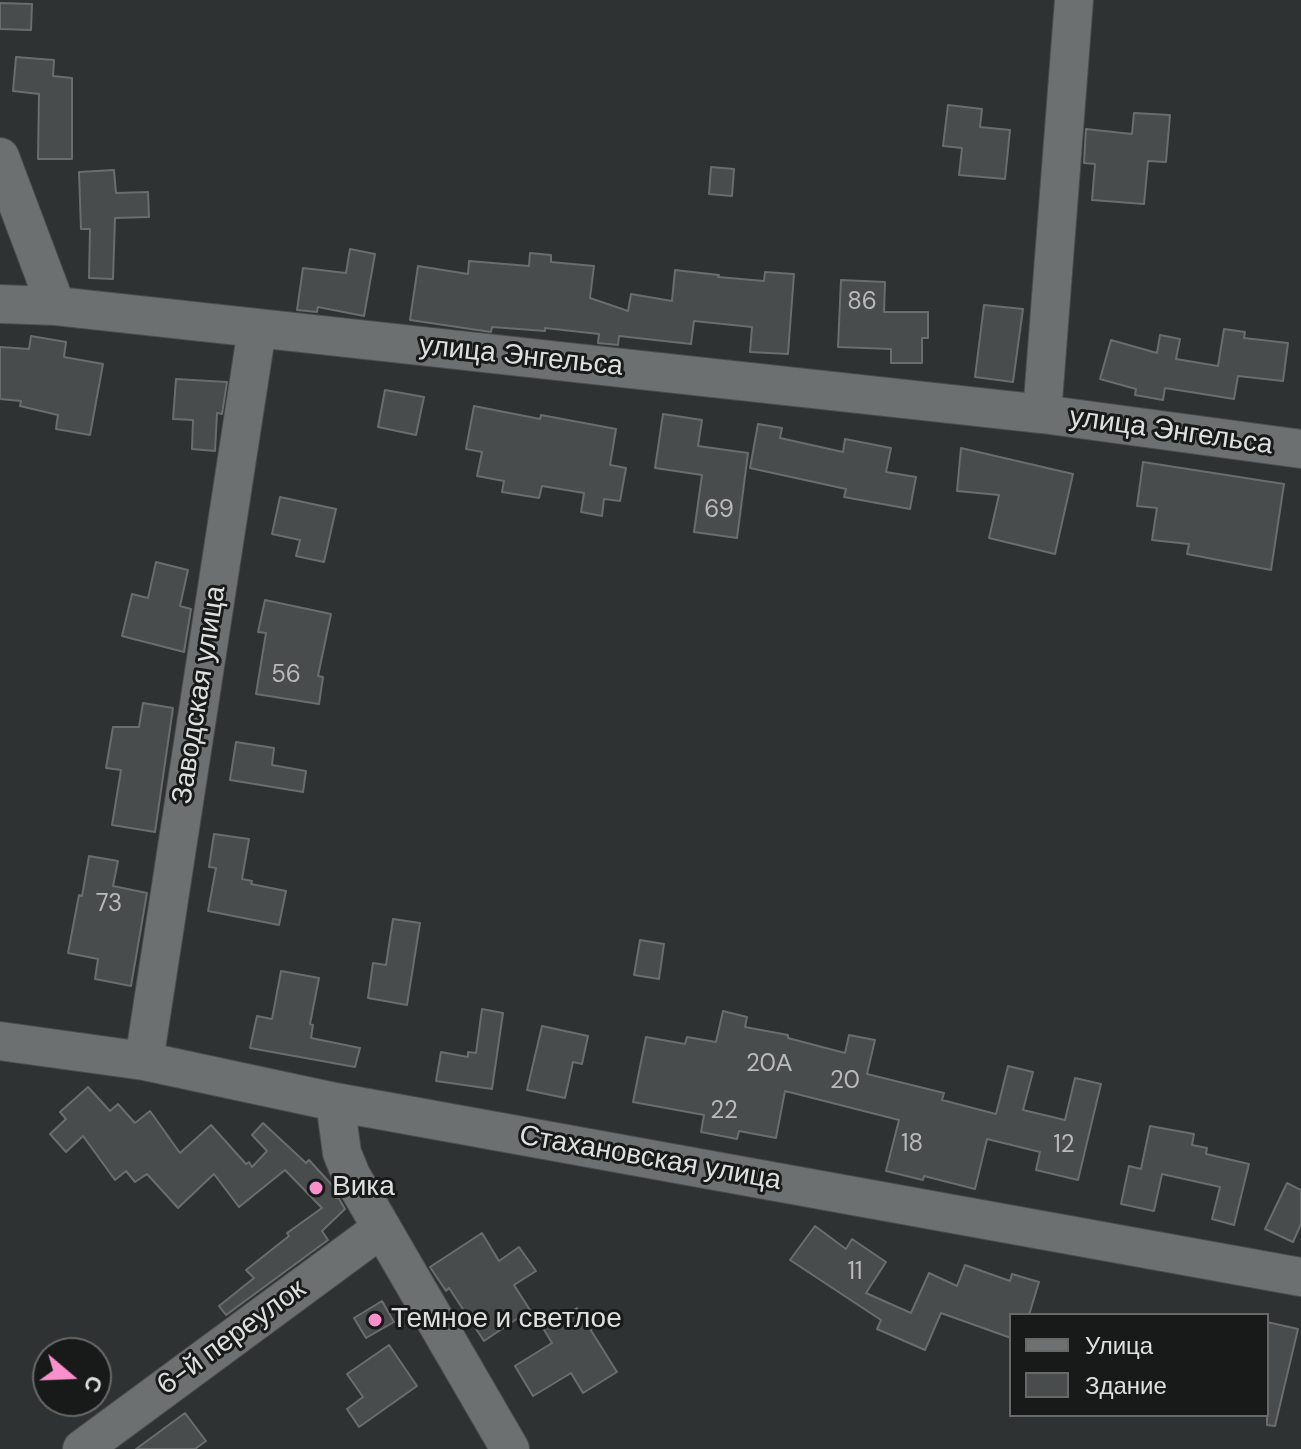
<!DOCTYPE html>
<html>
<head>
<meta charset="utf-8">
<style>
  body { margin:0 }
  #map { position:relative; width:1301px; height:1449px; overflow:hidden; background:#2e3232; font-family:"DM Sans",sans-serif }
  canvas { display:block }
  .legend { position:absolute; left:1009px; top:1313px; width:260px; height:104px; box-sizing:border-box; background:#181919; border:2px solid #676969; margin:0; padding:10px 14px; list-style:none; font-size:24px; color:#dee0e0 }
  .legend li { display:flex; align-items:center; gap:16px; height:40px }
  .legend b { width:40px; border:2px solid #676969 }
  .north { position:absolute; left:32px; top:1337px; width:80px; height:80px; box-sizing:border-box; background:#181919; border:2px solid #676969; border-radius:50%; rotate:109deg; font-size:22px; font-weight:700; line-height:32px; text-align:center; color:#dee0e0 }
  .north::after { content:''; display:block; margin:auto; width:28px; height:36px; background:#f890cb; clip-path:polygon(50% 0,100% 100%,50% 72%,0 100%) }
</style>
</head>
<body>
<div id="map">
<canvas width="1301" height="1449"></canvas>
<ul class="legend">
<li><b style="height:10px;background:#6d7070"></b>Улица</li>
<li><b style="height:22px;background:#494c4c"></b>Здание</li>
</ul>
<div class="north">С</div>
</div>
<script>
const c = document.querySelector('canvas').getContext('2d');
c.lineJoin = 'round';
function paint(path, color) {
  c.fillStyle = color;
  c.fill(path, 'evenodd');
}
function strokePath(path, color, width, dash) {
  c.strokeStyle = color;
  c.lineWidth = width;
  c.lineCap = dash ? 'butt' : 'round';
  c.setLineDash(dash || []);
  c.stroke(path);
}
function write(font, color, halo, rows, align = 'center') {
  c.font = font + ' "DM Sans",sans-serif';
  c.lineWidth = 6;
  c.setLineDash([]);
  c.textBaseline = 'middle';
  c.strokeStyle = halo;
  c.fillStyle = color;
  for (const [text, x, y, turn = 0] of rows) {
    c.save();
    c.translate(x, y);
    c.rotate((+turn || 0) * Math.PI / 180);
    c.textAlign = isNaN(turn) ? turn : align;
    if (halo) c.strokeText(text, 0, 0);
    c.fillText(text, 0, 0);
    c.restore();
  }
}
const building = new Path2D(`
  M 0,3 L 32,4 L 31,30 L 0,29 Z
  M 16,57 L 54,60 L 53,76 L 72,78 L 72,159 L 38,159 L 39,94 L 13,91 Z
  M 948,105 L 982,109 L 980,127 L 1010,130 L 1005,179 L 959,175 L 962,148 L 943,146 Z
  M 1134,113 L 1170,115 L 1166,162 L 1148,161 L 1144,204 L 1092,200 L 1095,164 L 1084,163 L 1086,129 L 1132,134 Z
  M 711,167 L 734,169 L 732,196 L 709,194 Z
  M 114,170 L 116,193 L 148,192 L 149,217 L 115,218 L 113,279 L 89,278 L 90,229 L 81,229 L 79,172 Z
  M 350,249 L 375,254 L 364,316 L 318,307 L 317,312 L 297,310 L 303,268 L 346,273 Z
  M 530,253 L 551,255 L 551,262 L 594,266 L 590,298 L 628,311 L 631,294 L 672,301 L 675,270 L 719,275 L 718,277 L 764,281 L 765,272 L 794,274 L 788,354 L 750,352 L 752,327 L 694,321 L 691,344 L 619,336 L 618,345 L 598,343 L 599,334 L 545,328 L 545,331 L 492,327 L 491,332 L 410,320 L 418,266 L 468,274 L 469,261 L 529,266 Z
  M 841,280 L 885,282 L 884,312 L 928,312 L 928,338 L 922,338 L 922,363 L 891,363 L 891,349 L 838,347 Z
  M 984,305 L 1023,309 L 1013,382 L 975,377 Z
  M 1224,329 L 1245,332 L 1244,338 L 1288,343 L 1283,381 L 1238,376 L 1234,399 L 1165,388 L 1163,400 L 1135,395 L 1136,389 L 1100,379 L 1111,340 L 1157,353 L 1160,335 L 1180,339 L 1176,359 L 1218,366 Z
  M 31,336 L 66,342 L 64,357 L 103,364 L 90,435 L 56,429 L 58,415 L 20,406 L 21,401 L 0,399 L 0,347 L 29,349 Z
  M 176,379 L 227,382 L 222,414 L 217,413 L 215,451 L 192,449 L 193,420 L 173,419 Z
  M 385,390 L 424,397 L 416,435 L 378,427 Z
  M 474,406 L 540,419 L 541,415 L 616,429 L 610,465 L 626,468 L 620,501 L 604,499 L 602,516 L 581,512 L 584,493 L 542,486 L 539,498 L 502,492 L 504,481 L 477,476 L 482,452 L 466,449 Z
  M 663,414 L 702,420 L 698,446 L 748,453 L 737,538 L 694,532 L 702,475 L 655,468 Z
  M 758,424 L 782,428 L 780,438 L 843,452 L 845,439 L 891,448 L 886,472 L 916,477 L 910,509 L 844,497 L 846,489 L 750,468 Z
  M 961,448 L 1073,474 L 1055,554 L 989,538 L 999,495 L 957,491 Z
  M 1143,462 L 1284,484 L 1271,570 L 1187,554 L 1189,544 L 1152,540 L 1157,508 L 1137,506 Z
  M 280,497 L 336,509 L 324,562 L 296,556 L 300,540 L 272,534 Z
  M 156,562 L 188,570 L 180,606 L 191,609 L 184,652 L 122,636 L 132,594 L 148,598 Z
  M 265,600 L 331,614 L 318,676 L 323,677 L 319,704 L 256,694 L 266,633 L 258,632 Z
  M 143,703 L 173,708 L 155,832 L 112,825 L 121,770 L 106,768 L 113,727 L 139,727 Z
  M 236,742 L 274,748 L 272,765 L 306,771 L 303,792 L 230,780 Z
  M 214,834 L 249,839 L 242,879 L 252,881 L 251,884 L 286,891 L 279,925 L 208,911 L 216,868 L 209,867 Z
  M 89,856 L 118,861 L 113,886 L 147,893 L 131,986 L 95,979 L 98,959 L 68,953 L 79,895 L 82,896 Z
  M 393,919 L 420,923 L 407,1005 L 368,998 L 373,963 L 386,965 Z
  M 640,940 L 664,944 L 659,979 L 634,975 Z
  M 281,971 L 319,978 L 310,1024 L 313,1025 L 311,1038 L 360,1048 L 355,1067 L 250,1048 L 257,1016 L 272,1019 Z
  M 482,1009 L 503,1013 L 492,1089 L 436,1081 L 441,1052 L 468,1057 L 468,1052 L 476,1053 Z
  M 723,1011 L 747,1017 L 745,1027 L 788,1035 L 788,1038 L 845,1053 L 849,1035 L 875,1040 L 867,1074 L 944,1093 L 942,1100 L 996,1114 L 1008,1066 L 1033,1072 L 1023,1110 L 1065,1120 L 1075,1078 L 1101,1084 L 1078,1180 L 1036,1170 L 1040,1152 L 987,1139 L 975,1189 L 924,1176 L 923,1180 L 886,1171 L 899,1120 L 785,1091 L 776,1138 L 739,1131 L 737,1139 L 701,1132 L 704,1115 L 633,1102 L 646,1037 L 685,1044 L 687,1037 L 716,1042 Z
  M 542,1026 L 588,1036 L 582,1064 L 573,1062 L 565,1098 L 527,1090 Z
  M 88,1087 L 110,1111 L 118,1104 L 135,1123 L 150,1111 L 180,1153 L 211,1125 L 246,1164 L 249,1162 L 252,1167 L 267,1151 L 252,1135 L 263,1123 L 306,1163 L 309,1160 L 331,1184 L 338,1196 L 336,1198 L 338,1197 L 345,1209 L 322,1231 L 328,1240 L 226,1315 L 219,1306 L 254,1278 L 246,1270 L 289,1236 L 287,1233 L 322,1208 L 285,1170 L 239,1207 L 214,1174 L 178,1208 L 147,1174 L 135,1182 L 126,1171 L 115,1180 L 83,1136 L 66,1152 L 50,1134 L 66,1119 L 60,1112 Z
  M 1150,1126 L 1194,1134 L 1192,1145 L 1207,1148 L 1206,1154 L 1249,1164 L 1234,1225 L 1212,1219 L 1220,1187 L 1162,1174 L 1154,1211 L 1121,1204 L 1129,1166 L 1141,1169 Z
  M 1287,1183 L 1301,1190 L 1301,1224 L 1293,1242 L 1265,1229 Z
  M 815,1226 L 846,1249 L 852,1239 L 886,1262 L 866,1293 L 911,1313 L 929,1273 L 957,1286 L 965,1265 L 1010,1281 L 1012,1274 L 1039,1282 L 1029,1315 L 1011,1315 L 1011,1338 L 941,1313 L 925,1350 L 877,1329 L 881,1320 L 790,1260 Z
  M 482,1233 L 499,1261 L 519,1247 L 536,1271 L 514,1285 L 530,1310 L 484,1341 L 449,1288 L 446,1291 L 430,1267 Z
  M 382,1301 L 394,1322 L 366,1338 L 354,1318 Z
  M 577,1308 L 617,1372 L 583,1393 L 571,1373 L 533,1396 L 515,1366 L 552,1343 L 543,1328 Z
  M 1267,1322 L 1298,1329 L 1275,1426 L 1267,1425 Z
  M 389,1345 L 417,1386 L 359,1427 L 347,1409 L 363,1397 L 347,1374 Z
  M 185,1413 L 206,1441 L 195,1449 L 136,1449 Z`);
const minor = new Path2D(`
  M 0,157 L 56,306
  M 0,304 L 56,306 L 1042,414 L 1301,449
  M 1042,414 L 1074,0
  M 0,1041 L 144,1061 L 335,1102 L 1301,1277
  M 144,1061 L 257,329
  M 335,1102 L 342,1153 L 351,1175 L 510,1449
  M 82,1449 L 382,1228`);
const markers = [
  [316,1188,8,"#f890cb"],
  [375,1320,8,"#f890cb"]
];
const numberNames = [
  ["86",862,303],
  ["69",719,511],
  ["56",286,676],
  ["73",109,905],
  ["20А",769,1065],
  ["20",845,1082],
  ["22",724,1112],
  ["18",912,1145],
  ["12",1064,1146],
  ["11",855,1273]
];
const streetNames = [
  ["улица Энгельса",521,357,6],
  ["улица Энгельса",1171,432,8],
  ["Заводская улица",200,695,-81],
  ["Стахановская улица",650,1159,10],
  ["6-й переулок",232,1338,-36]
];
const poiNames = [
  ["Вика",332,1188],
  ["Темное и светлое",391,1320]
];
paint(building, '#494c4c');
strokePath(building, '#696d6d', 2);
strokePath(minor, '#4b4d4d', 40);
strokePath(minor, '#6d7070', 38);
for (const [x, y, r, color] of markers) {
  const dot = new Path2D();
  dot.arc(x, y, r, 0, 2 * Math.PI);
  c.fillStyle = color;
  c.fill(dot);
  strokePath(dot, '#181919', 3);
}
write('24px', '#b9bbbb', null, numberNames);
write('28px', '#dee0e0', '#181919', streetNames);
write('28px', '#dee0e0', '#181919', poiNames, 'left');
</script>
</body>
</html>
